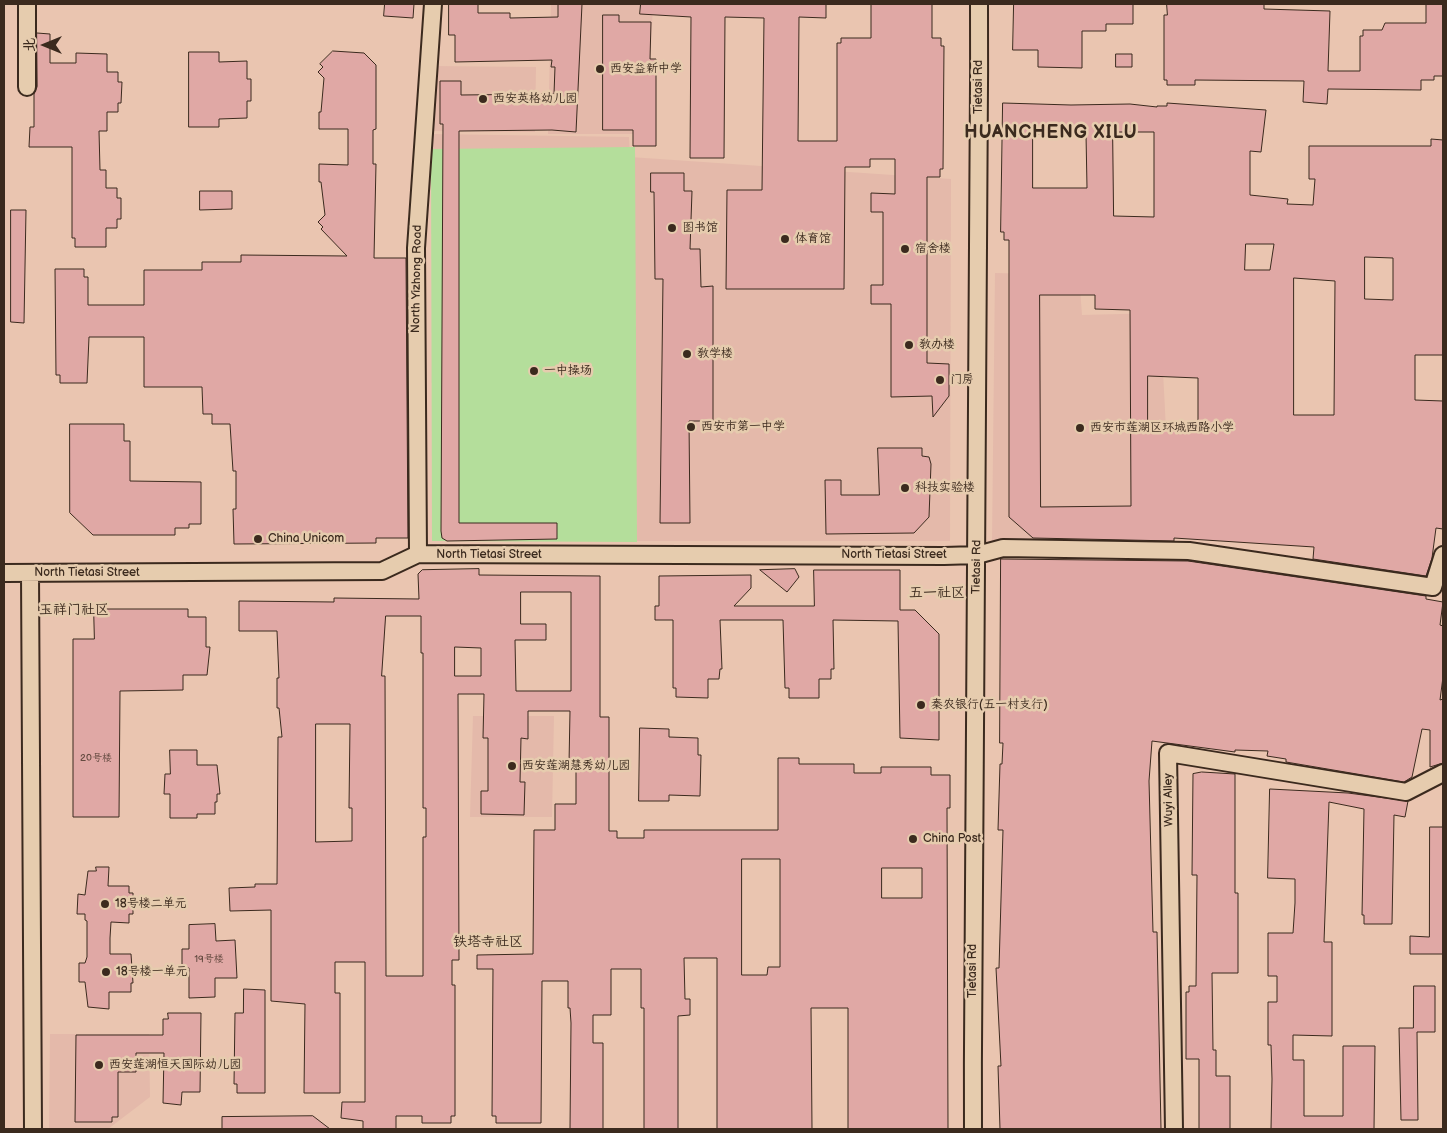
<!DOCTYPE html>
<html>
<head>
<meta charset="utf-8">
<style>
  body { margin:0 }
  #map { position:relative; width:1447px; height:1133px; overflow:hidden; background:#eac5b0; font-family:"Balsamiq Sans","LXGW WenKai TC",sans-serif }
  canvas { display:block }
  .frame { position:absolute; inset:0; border:5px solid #3b2a1e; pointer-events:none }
  .north { position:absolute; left:20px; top:20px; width:50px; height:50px; -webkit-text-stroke:4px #e6ccae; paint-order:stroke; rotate:270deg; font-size:14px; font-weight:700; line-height:20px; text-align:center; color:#3b2a1e }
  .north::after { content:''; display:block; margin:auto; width:18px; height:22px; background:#3b2a1e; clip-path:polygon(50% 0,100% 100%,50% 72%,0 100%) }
</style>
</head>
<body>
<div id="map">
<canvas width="1447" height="1133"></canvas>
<div class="frame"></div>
<div class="north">北</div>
</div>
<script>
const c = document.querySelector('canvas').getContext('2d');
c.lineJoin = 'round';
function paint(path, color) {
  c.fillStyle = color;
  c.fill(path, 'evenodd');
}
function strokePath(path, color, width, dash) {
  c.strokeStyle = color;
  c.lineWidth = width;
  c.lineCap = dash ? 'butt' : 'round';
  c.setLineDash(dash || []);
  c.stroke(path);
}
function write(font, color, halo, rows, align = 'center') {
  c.font = font + ' "Balsamiq Sans","LXGW WenKai TC",sans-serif';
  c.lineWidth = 5;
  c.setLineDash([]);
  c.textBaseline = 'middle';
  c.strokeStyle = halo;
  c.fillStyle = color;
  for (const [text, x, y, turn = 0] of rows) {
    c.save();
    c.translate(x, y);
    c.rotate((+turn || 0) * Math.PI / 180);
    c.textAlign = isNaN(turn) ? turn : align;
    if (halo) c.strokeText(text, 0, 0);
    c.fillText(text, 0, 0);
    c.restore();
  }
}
const built = new Path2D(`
  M 551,4 L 653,4 L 647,134 L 548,134 Z
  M 432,66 L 536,67 L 535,132 L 431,131 Z
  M 432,134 L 629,137 L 630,157 L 951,179 L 950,541 L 432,541 Z
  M 995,273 L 1079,275 L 1082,315 L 1160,313 L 1172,546 L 992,542 Z
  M 473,716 L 554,716 L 552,817 L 470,817 Z
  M 50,1034 L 149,1034 L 150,1097 L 108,1129 L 49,1129 Z`);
const green = new Path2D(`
  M 635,147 L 637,542 L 432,541 L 431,149 Z`);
const building = new Path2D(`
  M 385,4 L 414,4 L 413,18 L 384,16 Z
  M 449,4 L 478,4 L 478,13 L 510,13 L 510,18 L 558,17 L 558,4 L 582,4 L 576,132 L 552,130 L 459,131 L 459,523 L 557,523 L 557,539 L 447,541 L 442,538 L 441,531 L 443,124 L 440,124 L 440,81 L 461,81 L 461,95 L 554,94 L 555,67 L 551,67 L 552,60 L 455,62 L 455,35 L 449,35 Z
  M 641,4 L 826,4 L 826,18 L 799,17 L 798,141 L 837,141 L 837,43 L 841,43 L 841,38 L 871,38 L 871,4 L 932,4 L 932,38 L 941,38 L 941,46 L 944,46 L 943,169 L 940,169 L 940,177 L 927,177 L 927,363 L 949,364 L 949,396 L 933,417 L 932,396 L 891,397 L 891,304 L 871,304 L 871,285 L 883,285 L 883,212 L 871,212 L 871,193 L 895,194 L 895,159 L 870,159 L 870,167 L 845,167 L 844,289 L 726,289 L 727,190 L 762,190 L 764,18 L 725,17 L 724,158 L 690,158 L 691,17 L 640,14 Z
  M 1014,4 L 1133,4 L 1133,24 L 1106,24 L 1106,31 L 1082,31 L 1082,68 L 1038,67 L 1038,50 L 1013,50 Z
  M 1167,4 L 1264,4 L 1264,9 L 1330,11 L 1328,71 L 1360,71 L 1360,36 L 1363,36 L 1363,30 L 1382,30 L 1385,23 L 1426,23 L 1426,4 L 1443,4 L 1443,76 L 1434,76 L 1434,80 L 1421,80 L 1421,90 L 1328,89 L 1327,104 L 1303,102 L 1304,81 L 1195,80 L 1195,85 L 1167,85 L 1167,80 L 1164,80 L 1164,15 L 1167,15 Z
  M 603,15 L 619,15 L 619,22 L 651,22 L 650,59 L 656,59 L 656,146 L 633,146 L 633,130 L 603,130 Z
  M 37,33 L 50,34 L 50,63 L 76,63 L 76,53 L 107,54 L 107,72 L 118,72 L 118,82 L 122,82 L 121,103 L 118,103 L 118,112 L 107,112 L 107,131 L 99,131 L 100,170 L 106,170 L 106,188 L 117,188 L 117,198 L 121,198 L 121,219 L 117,219 L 117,228 L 106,228 L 106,247 L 75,247 L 75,238 L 72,238 L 72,147 L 29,147 L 30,127 L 34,127 L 34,94 L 37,87 Z
  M 333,51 L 364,53 L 376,65 L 376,129 L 373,130 L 373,164 L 376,164 L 374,258 L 406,258 L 408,538 L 376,538 L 376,543 L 234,544 L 233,509 L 236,509 L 236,471 L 233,471 L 230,424 L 212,424 L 212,414 L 203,414 L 202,387 L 144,387 L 144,337 L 89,337 L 87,383 L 60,383 L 60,375 L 56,375 L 55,269 L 84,269 L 84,277 L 88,277 L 88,305 L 144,305 L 144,270 L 202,270 L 202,262 L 241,262 L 241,255 L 347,256 L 321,229 L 323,227 L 318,222 L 325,215 L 321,182 L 319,182 L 319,164 L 348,165 L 348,129 L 319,129 L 319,112 L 321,112 L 324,78 L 318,72 L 323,67 L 320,64 Z
  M 189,52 L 219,52 L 219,62 L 247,61 L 247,79 L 251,79 L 251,101 L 247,101 L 247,118 L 219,119 L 219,127 L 189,127 Z
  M 1116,54 L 1132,54 L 1132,67 L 1116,67 Z
  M 1003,103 L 1071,105 L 1130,104 L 1157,107 L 1157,106 L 1167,106 L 1167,103 L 1266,110 L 1261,152 L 1250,151 L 1250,195 L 1288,199 L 1287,204 L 1313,205 L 1315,179 L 1309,179 L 1309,146 L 1431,146 L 1431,139 L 1443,140 L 1443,355 L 1415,355 L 1415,400 L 1443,401 L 1443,529 L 1436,528 L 1432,558 L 1426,576 L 1313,559 L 1314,547 L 1174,538 L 1174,541 L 1033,538 L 1009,517 L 1009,240 L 1004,240 L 1004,232 L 1001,232 ZM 1113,132 L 1154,132 L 1154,217 L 1114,216 ZM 1033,134 L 1086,134 L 1087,188 L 1033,188 ZM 1246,244 L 1274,244 L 1270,270 L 1245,270 ZM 1365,257 L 1393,258 L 1393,300 L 1365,299 ZM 1294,278 L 1335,281 L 1334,415 L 1294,415 ZM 1040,295 L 1095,295 L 1095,309 L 1130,310 L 1131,506 L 1041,507 ZM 1148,376 L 1198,378 L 1198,429 L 1148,431 Z
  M 651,173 L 684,173 L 684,191 L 692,191 L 690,249 L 700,249 L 701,287 L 713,286 L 713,421 L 689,421 L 690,523 L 660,523 L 663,279 L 655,279 L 654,192 L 651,192 Z
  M 200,191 L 232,191 L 232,209 L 200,210 Z
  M 11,210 L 26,210 L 24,323 L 11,322 Z
  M 70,424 L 124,424 L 124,441 L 130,441 L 130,481 L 201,482 L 201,524 L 189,524 L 189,528 L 175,528 L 175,535 L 93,535 L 70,513 Z
  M 878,448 L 922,448 L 922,456 L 929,457 L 931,464 L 929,517 L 914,533 L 826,534 L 825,480 L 841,480 L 841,495 L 879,495 Z
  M 1001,559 L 1188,561 L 1426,596 L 1426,599 L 1443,602 L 1440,625 L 1443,626 L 1443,677 L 1440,700 L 1443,699 L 1443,763 L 1430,767 L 1430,730 L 1422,729 L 1412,777 L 1404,782 L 1286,762 L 1286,759 L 1267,756 L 1268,751 L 1235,750 L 1235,752 L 1152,741 L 1149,781 L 1153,932 L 1157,932 L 1161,1129 L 1000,1129 L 998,1066 L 1001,1066 L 996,968 L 999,968 L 1003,830 L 998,830 L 1000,764 L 1002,764 L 1003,743 L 1000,743 Z
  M 479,569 L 479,575 L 600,576 L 600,717 L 609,717 L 609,831 L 617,831 L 617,838 L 644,838 L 644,830 L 778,830 L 778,758 L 799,758 L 799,764 L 854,764 L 854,773 L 881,773 L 881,767 L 931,767 L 931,775 L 950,775 L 950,808 L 947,808 L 948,1129 L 848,1129 L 848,1008 L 811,1008 L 812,1129 L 717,1129 L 717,958 L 684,958 L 685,999 L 690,999 L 690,1015 L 678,1016 L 678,1129 L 644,1129 L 644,1008 L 641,1008 L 641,969 L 611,969 L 611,1015 L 593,1015 L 593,1043 L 603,1043 L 603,1129 L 570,1129 L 571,1023 L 570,1008 L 568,1008 L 568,981 L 542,981 L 541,1123 L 496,1123 L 496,1116 L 492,1116 L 493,969 L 477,969 L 477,955 L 533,954 L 534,830 L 555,830 L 555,804 L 576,804 L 576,764 L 569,764 L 570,711 L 528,711 L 528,739 L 521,738 L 520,782 L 525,782 L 524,815 L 481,814 L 481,791 L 488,791 L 488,738 L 483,738 L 484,694 L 458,694 L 459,960 L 452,960 L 452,985 L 455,985 L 455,1116 L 451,1116 L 451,1123 L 422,1123 L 422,1116 L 396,1116 L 396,1129 L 363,1129 L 363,1121 L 341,1118 L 342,1102 L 365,1102 L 365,962 L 335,962 L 335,993 L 340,993 L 340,1093 L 304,1093 L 305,1004 L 271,1001 L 271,910 L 230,911 L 229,888 L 255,887 L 255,884 L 277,884 L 278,737 L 282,737 L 279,708 L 277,708 L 277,678 L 279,678 L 277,631 L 239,631 L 239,601 L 334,602 L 334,598 L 419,599 L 418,574 L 422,570 ZM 521,592 L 571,592 L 571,691 L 516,691 L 515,640 L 546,640 L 546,624 L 521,624 ZM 386,616 L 421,616 L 421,653 L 423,653 L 423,808 L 426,808 L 426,837 L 423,837 L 423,976 L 386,976 L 385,676 L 382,676 ZM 455,647 L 481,648 L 481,676 L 455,676 ZM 316,724 L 350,724 L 349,808 L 352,808 L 352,841 L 316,842 ZM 742,859 L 780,859 L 780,967 L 768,967 L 767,975 L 742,975 ZM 882,868 L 922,868 L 922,898 L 882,898 Z
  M 795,569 L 799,577 L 787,592 L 760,570 Z
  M 814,570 L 900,570 L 900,610 L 915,610 L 939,634 L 939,740 L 900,738 L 898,621 L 833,620 L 834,669 L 831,669 L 831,679 L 819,679 L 819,698 L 789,698 L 789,688 L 785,688 L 783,620 L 720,620 L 722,669 L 720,669 L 719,679 L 708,679 L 708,698 L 676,697 L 676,688 L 673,688 L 673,620 L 655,620 L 655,606 L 659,606 L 659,576 L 751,575 L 751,588 L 734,606 L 814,606 Z
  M 94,609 L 188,609 L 188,617 L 206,617 L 206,647 L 210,647 L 207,675 L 183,675 L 183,690 L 120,691 L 119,817 L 73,817 L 73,639 L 94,639 Z
  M 640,728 L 669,729 L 669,737 L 698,738 L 698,755 L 701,755 L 700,796 L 669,795 L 669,801 L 639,801 Z
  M 170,750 L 197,750 L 197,765 L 217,765 L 220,794 L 217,794 L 217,802 L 215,802 L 215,814 L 197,814 L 197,818 L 170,818 L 170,794 L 164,794 L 165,774 L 170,774 Z
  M 1202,772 L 1235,774 L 1235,893 L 1238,893 L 1238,973 L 1212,973 L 1213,1050 L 1216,1050 L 1216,1076 L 1230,1076 L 1230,1129 L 1199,1129 L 1199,1059 L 1186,1059 L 1186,992 L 1189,992 L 1189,986 L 1196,986 L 1197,875 L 1192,875 L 1193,774 Z
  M 1270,789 L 1348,793 L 1408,801 L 1405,817 L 1394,815 L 1392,924 L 1364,924 L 1364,915 L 1362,915 L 1364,809 L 1329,802 L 1324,942 L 1332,942 L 1332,1036 L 1293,1035 L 1293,1060 L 1304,1060 L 1304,1116 L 1343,1116 L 1343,1046 L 1375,1046 L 1374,1129 L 1271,1129 L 1272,1079 L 1271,1045 L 1268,1045 L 1268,1002 L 1277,1002 L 1277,976 L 1268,976 L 1268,933 L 1293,933 L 1295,903 L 1295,879 L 1268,878 Z
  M 1430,827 L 1443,827 L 1443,954 L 1410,954 L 1410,936 L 1429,937 Z
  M 96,867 L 109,867 L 108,886 L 129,886 L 129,893 L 133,893 L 133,914 L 129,914 L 129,923 L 111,922 L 110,938 L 110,954 L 131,954 L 133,983 L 131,983 L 131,992 L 109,992 L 109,1009 L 88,1007 L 85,982 L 79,982 L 79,963 L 85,963 L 87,957 L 87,921 L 85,920 L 85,914 L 77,914 L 78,894 L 85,895 L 88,871 L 96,871 Z
  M 215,924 L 216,941 L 235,940 L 237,978 L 215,978 L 215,997 L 189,998 L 189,968 L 182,968 L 182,949 L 189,949 L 189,925 Z
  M 1414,986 L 1435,986 L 1435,1032 L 1417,1032 L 1418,1120 L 1401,1120 L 1399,1028 L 1413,1028 Z
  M 244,989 L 265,990 L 265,1093 L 237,1093 L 237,1084 L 234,1084 L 235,1013 L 243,1013 Z
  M 168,1013 L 201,1013 L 200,1092 L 182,1092 L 181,1105 L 163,1103 L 164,1053 L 136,1053 L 136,1072 L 118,1072 L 118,1117 L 112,1117 L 112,1122 L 75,1122 L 76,1035 L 163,1035 L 163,1019 L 168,1019 Z
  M 313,1116 L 330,1129 L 222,1129 L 222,1117 Z`);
const minor = new Path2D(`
  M 27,4 L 27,87
  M 418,554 L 416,248 L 433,4
  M 4,573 L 382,571 L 418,554 L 944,556 L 977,555 L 1003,548 L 1189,551 L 1433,587 L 1443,555
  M 30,573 L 33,1129
  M 973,1129 C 972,754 980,379 979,4
  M 1174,1129 L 1168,753 L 1406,792 L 1443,773`);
const markers = [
  [600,69,5,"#3b2a1e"],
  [483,99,5,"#3b2a1e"],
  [672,228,5,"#3b2a1e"],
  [785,239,5,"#3b2a1e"],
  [905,249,5,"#3b2a1e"],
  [909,345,5,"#3b2a1e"],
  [687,354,5,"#3b2a1e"],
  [534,371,5,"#3b2a1e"],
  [940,380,5,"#3b2a1e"],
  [691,427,5,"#3b2a1e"],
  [1080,428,5,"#3b2a1e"],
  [905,488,5,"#3b2a1e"],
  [258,539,5,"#3b2a1e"],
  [921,705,5,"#3b2a1e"],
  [512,766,5,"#3b2a1e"],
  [913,839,5,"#3b2a1e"],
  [105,904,5,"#3b2a1e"],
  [106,972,5,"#3b2a1e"],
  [99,1065,5,"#3b2a1e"]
];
const numberNames = [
  ["20号楼",96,758],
  ["19号楼",209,959]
];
const poiNames = [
  ["西安益新中学",610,69],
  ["西安英格幼儿园",493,99],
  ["图书馆",682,228],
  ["体育馆",795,239],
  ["宿舍楼",915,249],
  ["教办楼",919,345],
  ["教学楼",697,354],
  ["一中操场",544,371],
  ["门房",950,380],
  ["西安市第一中学",701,427],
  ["西安市莲湖区环城西路小学",1090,428],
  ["科技实验楼",915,488],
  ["China Unicom",268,539],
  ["秦农银行(五一村支行)",931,705],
  ["西安莲湖慧秀幼儿园",522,766],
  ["China Post",923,839],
  ["18号楼二单元",115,904],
  ["18号楼一单元",116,972],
  ["西安莲湖恒天国际幼儿园",109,1065]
];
const streetNames = [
  ["Tietasi Rd",979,87,-90],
  ["North Yizhong Road",417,279,-89],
  ["North Tietasi Street",489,555],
  ["North Tietasi Street",894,555],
  ["Tietasi Rd",977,567,-89],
  ["North Tietasi Street",87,573],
  ["Wuyi Alley",1169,800,-91],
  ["Tietasi Rd",973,971,-90]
];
const neighbourhoodNames = [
  ["五一社区",937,593],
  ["玉祥门社区",74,610],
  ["铁塔寺社区",488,942]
];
const districtNames = [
  ["HUANCHENG XILU",1051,133]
];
paint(built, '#e4b9aa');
paint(green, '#b4de9b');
paint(building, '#e0a8a5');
strokePath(building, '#3b2a1e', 1);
strokePath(minor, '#3b2a1e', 20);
strokePath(minor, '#e6ccae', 16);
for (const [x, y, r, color] of markers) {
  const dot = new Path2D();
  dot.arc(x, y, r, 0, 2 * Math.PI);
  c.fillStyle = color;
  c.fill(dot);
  strokePath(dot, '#e6ccae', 2);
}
write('10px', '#644a40', null, numberNames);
write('12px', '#3b2a1e', '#e6ccae', poiNames, 'left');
write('12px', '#3b2a1e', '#e6ccae', streetNames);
write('14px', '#3b2a1e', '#e6ccae', neighbourhoodNames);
c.letterSpacing = '1px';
write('bold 18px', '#3b2a1e', '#e6ccae', districtNames);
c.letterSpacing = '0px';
</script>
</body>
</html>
